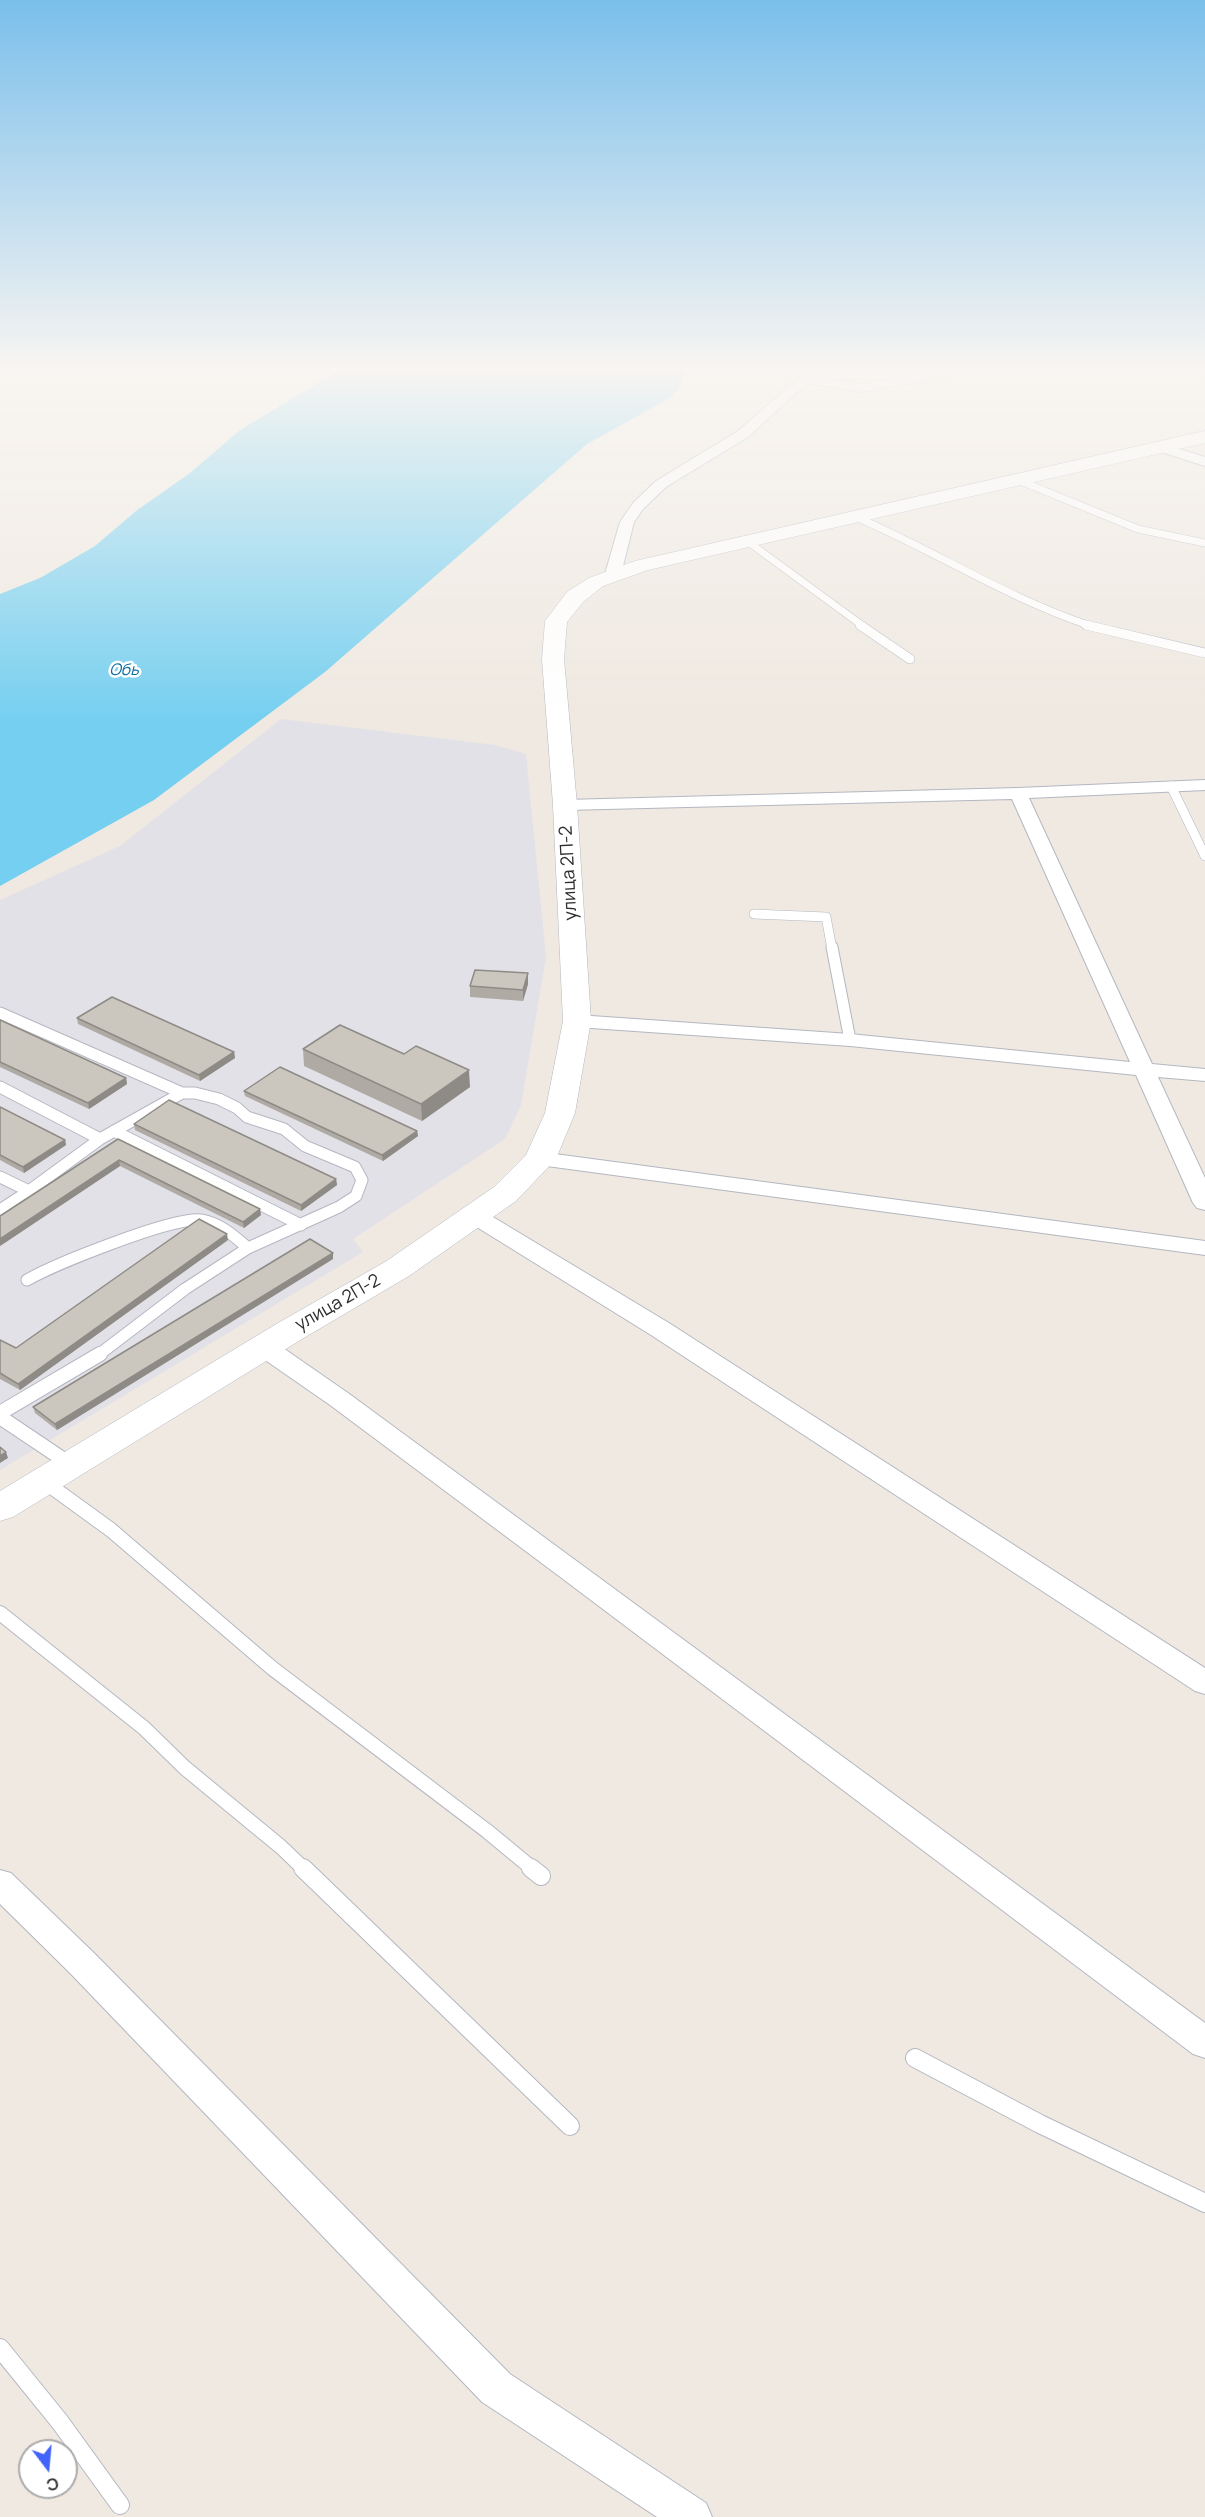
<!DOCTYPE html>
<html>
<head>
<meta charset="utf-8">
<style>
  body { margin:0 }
  #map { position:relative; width:1205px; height:2517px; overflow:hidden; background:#efe9e1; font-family:Manrope,sans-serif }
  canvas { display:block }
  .north { position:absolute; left:18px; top:2439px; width:60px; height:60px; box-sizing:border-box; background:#fff; border:2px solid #ababab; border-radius:50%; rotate:164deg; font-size:16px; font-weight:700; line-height:24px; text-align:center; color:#2e2e2e }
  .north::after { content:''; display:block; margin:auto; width:21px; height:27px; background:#4264fb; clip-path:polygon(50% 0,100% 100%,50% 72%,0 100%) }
</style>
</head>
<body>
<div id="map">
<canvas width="1205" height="2517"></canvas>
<div class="north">С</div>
</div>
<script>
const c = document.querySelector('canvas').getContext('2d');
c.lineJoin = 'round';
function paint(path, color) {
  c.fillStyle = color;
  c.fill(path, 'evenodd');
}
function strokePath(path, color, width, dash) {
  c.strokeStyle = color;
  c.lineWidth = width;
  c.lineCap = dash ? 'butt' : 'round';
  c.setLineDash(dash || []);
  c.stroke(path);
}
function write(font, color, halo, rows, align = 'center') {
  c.font = font + ' Manrope,sans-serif';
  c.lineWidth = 5;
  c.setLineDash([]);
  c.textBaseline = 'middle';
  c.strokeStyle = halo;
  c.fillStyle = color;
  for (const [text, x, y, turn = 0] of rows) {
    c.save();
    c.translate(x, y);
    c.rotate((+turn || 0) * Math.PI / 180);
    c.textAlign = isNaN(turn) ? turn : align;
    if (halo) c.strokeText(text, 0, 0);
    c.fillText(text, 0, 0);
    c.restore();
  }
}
const industrial = new Path2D(`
  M 281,719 L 495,745 L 526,754 L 546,957 L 521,1105 L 505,1139 L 353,1239 L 363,1252 L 0,1470 L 0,900 L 120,846 Z`);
const water = new Path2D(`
  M 340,370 L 687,370 L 681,385 L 670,398 L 587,444 L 325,672 L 154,800 L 0,886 L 0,594 L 40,578 L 95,546 L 136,511 L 190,473 L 240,430 Z`);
const serviceFar4 = new Path2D(`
  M 1018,480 L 1138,529 L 1205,543
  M 856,517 C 935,551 1009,599 1091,626
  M 747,541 L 863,626`);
const serviceFar3 = new Path2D(`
  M 860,625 L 910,659
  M 1086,625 L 1205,653
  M 1171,786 L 1205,856
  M 754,914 L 826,917 L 832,949`);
const serviceFar2 = new Path2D(`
  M 832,947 L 850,1040
  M 0,1013 L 182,1093
  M 0,1087 L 100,1139 L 182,1093 L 195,1093 L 219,1099 L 237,1108 L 247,1117 L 284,1129 L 305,1146 L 355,1167 L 362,1180 L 356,1196 L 339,1207 L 248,1248 L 185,1289 L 97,1356
  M 114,1131 L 301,1225
  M 0,1177 L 29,1191 L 0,1210
  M 29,1191 L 100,1139
  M 27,1280 C 55,1264 172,1217 201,1220 C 220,1223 234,1236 248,1248`);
const serviceFar1 = new Path2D(`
  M 0,1413 L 100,1354
  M 0,1417 L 70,1464
  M 45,1482 L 111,1530 L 272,1668 L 487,1831 L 533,1869
  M 0,1613 L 144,1728 L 185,1768 L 281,1847 L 304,1869`);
const service = new Path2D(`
  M 303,1868 L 570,2126
  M 531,1868 L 541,1876
  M 915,2058 L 1040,2124 L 1205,2203
  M 0,2348 L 60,2422 L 120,2505`);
const minor = new Path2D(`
  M 808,370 L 825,370 L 814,377 L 862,384 L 939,370 L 965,370 L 959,374 L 862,392 L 807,383 L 748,437 L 666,487 L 643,509 L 634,522 L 621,574 L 613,579 L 608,577 L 605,574 L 620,522 L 633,503 L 656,481 L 738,431 Z
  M 1160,443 L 1205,457 L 1205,466 L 1155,450 L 1153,447 Z
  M 1205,780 L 1205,790 L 1029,798 L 1152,1064 L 1205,1069 L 1205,1081 L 1158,1077 L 1205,1178 L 1205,1210 L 1197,1208 L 1193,1203 L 1136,1075 L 850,1046 L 577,1027 L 570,1025 L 567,1021 L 570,1017 L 577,1015 L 850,1034 L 1130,1062 L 1012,799 L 565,810 L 559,809 L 556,805 L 559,801 L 565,800 L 1018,788 Z
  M 540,1152 L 1205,1241 L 1205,1255 L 532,1164 L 529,1159 L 532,1154 Z
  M 475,1209 L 483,1211 L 669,1323 L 1205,1668 L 1205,1694 L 1195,1691 L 651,1335 L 467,1221 L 463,1216 L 467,1211 Z
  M 264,1339 L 273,1341 L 348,1393 L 1205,2023 L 1205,2058 L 1193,2054 L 559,1576 L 330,1405 L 255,1353 L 251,1347 L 255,1341 Z
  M 0,1870 L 11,1873 L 94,1953 L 510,2374 L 706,2503 L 712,2517 L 657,2517 L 482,2402 L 70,1973 L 0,1904 Z`);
const secondary = new Path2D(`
  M 1205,431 L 1205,443 L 648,570 L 603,586 L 583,602 L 567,622 L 564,659 L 577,805 L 591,1021 L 575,1113 L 556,1159 L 516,1201 L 409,1276 L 302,1339 L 13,1517 L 0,1521 L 0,1491 L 278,1323 L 385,1262 L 494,1187 L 526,1155 L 545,1113 L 563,1021 L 553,805 L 542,659 L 545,621 L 567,592 L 589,578 L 635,561 Z`);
const wall = new Path2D(`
  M 528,973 L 528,984 L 523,1001 L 470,997 L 470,986 Z
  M 77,1018 L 234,1052 L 235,1058 L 200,1081 L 78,1024 Z
  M 0,1020 L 126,1078 L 127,1084 L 89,1109 L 0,1067 Z
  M 303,1049 L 470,1087 L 422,1121 L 304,1066 Z
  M 244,1091 L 417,1131 L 418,1136 L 383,1161 L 245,1096 Z
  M 0,1107 L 65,1140 L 66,1145 L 24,1173 L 0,1160 Z
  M 134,1124 L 336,1179 L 337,1185 L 301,1211 L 135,1130 Z
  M 118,1139 L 260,1209 L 261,1215 L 244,1228 L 120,1166 L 0,1246 Z
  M 228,1240 L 20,1390 L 0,1379 L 0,1340 L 16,1348 Z
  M 333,1259 L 57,1430 L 35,1413 L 33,1407 Z`);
const shadedWall = new Path2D(`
  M 528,973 L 528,984 L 523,1001 L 523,990 Z
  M 234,1052 L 235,1058 L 200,1081 L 199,1075 Z
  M 469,1070 L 470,1087 L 422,1121 L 421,1104 Z
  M 126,1078 L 127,1084 L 89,1109 L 88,1103 Z
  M 417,1131 L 418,1136 L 383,1161 L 382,1155 Z
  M 65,1140 L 66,1145 L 24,1173 L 23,1167 Z
  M 119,1160 L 120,1166 L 0,1246 L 0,1239 Z
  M 336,1179 L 337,1185 L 301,1211 L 301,1205 Z
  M 260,1209 L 261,1215 L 244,1228 L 243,1222 Z
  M 227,1234 L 228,1240 L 20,1390 L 18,1384 Z
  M 333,1253 L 333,1259 L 57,1430 L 55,1424 Z
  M 6,1452 L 8,1458 L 0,1463 L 0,1456 Z`);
const building = new Path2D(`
  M 475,970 L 528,973 L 523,990 L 470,986 Z
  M 112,997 L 234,1052 L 199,1075 L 77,1018 Z
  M 0,1020 L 126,1078 L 88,1103 L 0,1062 Z
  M 340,1025 L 404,1054 L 416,1046 L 469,1070 L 421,1104 L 303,1049 Z
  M 280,1067 L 417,1131 L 382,1155 L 244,1091 Z
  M 169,1100 L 336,1179 L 301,1205 L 134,1124 Z
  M 0,1107 L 65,1140 L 23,1167 L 0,1155 Z
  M 118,1139 L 260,1209 L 243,1222 L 119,1160 L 0,1239 L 0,1216 Z
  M 199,1219 L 227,1234 L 18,1384 L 0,1373 L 0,1340 L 16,1348 Z
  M 310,1239 L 333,1253 L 55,1424 L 33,1407 Z
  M 0,1447 L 6,1452 L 0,1456 Z`);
const farWaternames = [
  ["Обь",124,671]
];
const streetNames = [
  ["улица 2П-2",569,873,-93],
  ["улица 2П-2",338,1303,-30]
];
paint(industrial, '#e3e1e8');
paint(water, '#75cff0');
strokePath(serviceFar4, '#b4b7c1', 8);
strokePath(serviceFar3, '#b4b7c1', 10);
strokePath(serviceFar2, '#b4b7c1', 13);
strokePath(serviceFar1, '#b4b7c1', 16);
strokePath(service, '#b4b7c1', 20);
strokePath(minor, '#b4b7c1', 2);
strokePath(secondary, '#b4b7c1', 1);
strokePath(serviceFar4, '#fff', 7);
strokePath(serviceFar3, '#fff', 9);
strokePath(serviceFar2, '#fff', 11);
strokePath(serviceFar1, '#fff', 14);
strokePath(service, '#fff', 18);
paint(minor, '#fff');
paint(secondary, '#fff');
paint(wall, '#afaba4');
paint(shadedWall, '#8e8b86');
paint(building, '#cbc7bf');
strokePath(building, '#8e8b86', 1.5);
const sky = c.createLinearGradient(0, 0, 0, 722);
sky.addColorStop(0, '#7abfeb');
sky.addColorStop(0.51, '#f8f5f2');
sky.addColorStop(1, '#f8f5f200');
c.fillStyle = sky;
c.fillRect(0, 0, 1205, 722);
write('italic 16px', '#0d6fa3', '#fff', farWaternames);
write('18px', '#2e2e2e', '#fff', streetNames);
</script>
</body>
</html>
